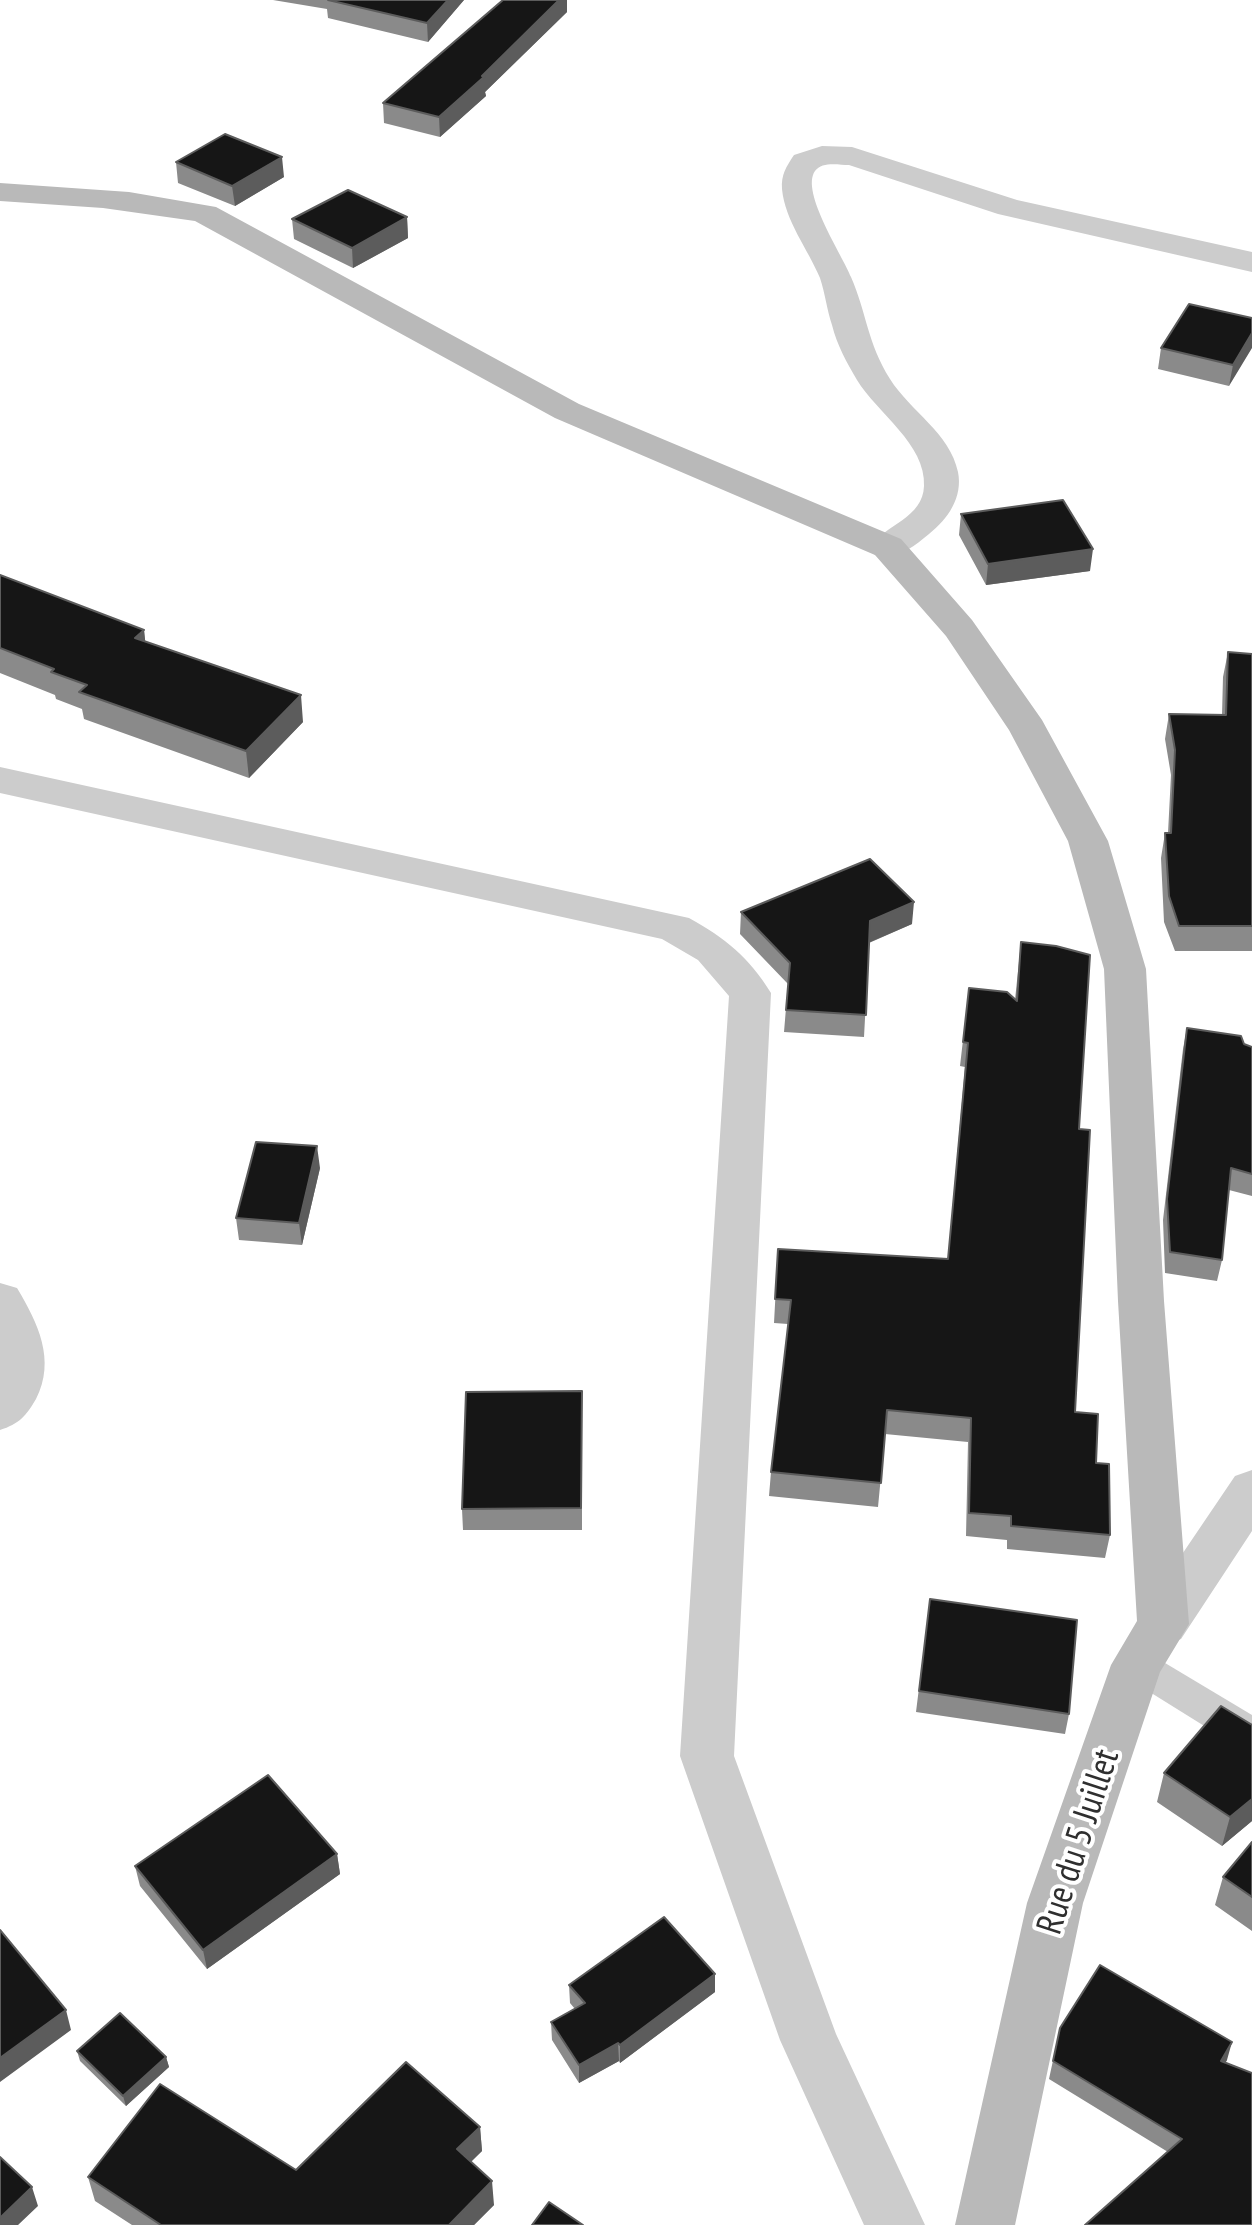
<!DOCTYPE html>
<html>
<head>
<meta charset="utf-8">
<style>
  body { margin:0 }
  canvas { display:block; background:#fff }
</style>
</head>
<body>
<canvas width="1252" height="2225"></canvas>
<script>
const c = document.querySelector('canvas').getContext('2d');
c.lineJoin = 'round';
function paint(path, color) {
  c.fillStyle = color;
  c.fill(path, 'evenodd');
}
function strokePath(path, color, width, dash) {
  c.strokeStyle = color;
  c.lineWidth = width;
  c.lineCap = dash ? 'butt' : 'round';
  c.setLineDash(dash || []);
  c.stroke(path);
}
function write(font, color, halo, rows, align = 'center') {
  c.font = font + ' "PT Sans Narrow",sans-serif';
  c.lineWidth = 8;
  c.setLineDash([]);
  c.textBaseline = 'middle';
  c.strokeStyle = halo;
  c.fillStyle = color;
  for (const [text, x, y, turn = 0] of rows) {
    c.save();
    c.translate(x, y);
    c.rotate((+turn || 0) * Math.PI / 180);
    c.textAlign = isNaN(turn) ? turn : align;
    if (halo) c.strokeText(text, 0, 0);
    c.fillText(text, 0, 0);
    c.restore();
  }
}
const lane = new Path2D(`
  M 1137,1649 L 1150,1654 L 1252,1715 L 1252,1752 L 1238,1747 L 1124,1676 L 1118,1665 L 1124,1654 Z`);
const street = new Path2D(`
  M 822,146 L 852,147 L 1017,200 L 1252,252 L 1252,272 L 998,214 L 849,165 C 839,165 822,161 815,171 C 800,192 843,256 851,277 C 867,314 867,342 890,379 C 910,411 950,433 958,472 C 963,497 948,519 929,534 C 912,548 897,560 875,555 L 870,547 C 886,524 923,518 924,486 C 926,444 877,413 857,380 C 847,363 837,345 832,325 C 827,310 825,293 820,278 C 808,249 785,221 782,189 C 781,175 786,167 794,155 Z
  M 0,767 L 689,918 C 725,938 749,957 771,993 L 734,1756 L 836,2034 L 925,2225 L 864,2225 L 780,2040 L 680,1756 L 729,996 L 698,960 L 662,939 L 0,793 Z
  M 0,1283 L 17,1288 C 38,1323 56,1360 36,1399 C 26,1416 19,1424 0,1430 Z
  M 1252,1470 L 1252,1531 L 1181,1639 L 1163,1646 L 1145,1639 L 1137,1624 L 1145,1609 L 1235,1476 Z`);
const secondary = new Path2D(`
  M 0,183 L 129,192 L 216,207 L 579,404 L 901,539 L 972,620 L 1042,720 L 1108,841 L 1146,969 L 1164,1301 L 1189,1624 L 1160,1672 L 1083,1903 L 1015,2225 L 955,2225 L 1027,1903 L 1111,1665 L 1137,1621 L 1118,1301 L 1104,969 L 1068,841 L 1009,730 L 946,636 L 875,555 L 555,418 L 195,221 L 103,208 L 0,201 Z`);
const wall = new Path2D(`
  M 273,0 L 464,0 L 428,42 L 328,18 L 327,9 Z
  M 503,0 L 567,0 L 567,12 L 485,92 L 486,96 L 440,137 L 384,123 L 383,103 Z
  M 176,162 L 284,177 L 235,206 L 178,183 Z
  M 407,217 L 408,238 L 353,268 L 294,239 L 292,219 Z
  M 1252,318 L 1229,386 L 1158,369 L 1161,348 Z
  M 961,514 L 1090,571 L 986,585 L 959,535 Z
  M 0,575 L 144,630 L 145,642 L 303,722 L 249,778 L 84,719 L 82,709 L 56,699 L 55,695 L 0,673 Z
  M 1228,652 L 1252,654 L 1252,951 L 1175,951 L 1164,922 L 1161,858 L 1165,833 L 1168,833 L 1171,775 L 1165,739 L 1169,714 L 1222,715 L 1223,677 Z
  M 741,912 L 912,924 L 869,943 L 864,1037 L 784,1032 L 788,984 L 740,934 Z
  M 1021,942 L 1079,1129 L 1075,1412 L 1096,1463 L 1110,1535 L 1105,1558 L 1007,1549 L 1007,1540 L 966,1536 L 968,1442 L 885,1434 L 878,1507 L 769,1496 L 771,1472 L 788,1324 L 774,1323 L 778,1249 L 948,1259 L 965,1067 L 960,1066 L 969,988 L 1015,1000 Z
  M 1187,1028 L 1252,1047 L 1252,1196 L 1229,1190 L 1222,1260 L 1217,1281 L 1165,1273 L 1163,1220 L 1183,1049 Z
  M 320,1168 L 302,1245 L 239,1240 L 236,1218 Z
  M 582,1391 L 582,1530 L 463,1530 L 462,1509 Z
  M 930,1599 L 1069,1714 L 1065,1734 L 916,1712 Z
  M 1252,1725 L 1252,1821 L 1222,1846 L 1157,1802 L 1164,1773 Z
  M 1252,1842 L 1252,1931 L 1215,1905 L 1223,1877 Z
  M 337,1854 L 340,1874 L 207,1969 L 140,1886 L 135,1866 Z
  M 715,1974 L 715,1992 L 620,2063 L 619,2061 L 579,2083 L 552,2040 L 551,2022 L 575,2009 L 570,2003 L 569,1985 Z
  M 1060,2028 L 1227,2060 L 1225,2063 L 1252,2073 L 1168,2152 L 1049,2079 Z
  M 77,2051 L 166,2057 L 169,2067 L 126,2106 L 80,2061 Z
  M 480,2127 L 482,2151 L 471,2162 L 494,2205 L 474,2225 L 132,2225 L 95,2201 L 88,2177 L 296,2170 Z`);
const shadedWall = new Path2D(`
  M 448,0 L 464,0 L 428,42 L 427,23 Z
  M 559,0 L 567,0 L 567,12 L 485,92 L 486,96 L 440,137 L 439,117 Z
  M 282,157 L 284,177 L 235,206 L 232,186 Z
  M 407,217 L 408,238 L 353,268 L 352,248 Z
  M 1252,333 L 1252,348 L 1229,386 L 1233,365 Z
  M 1093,549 L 1090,571 L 986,585 L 988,564 Z
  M 144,630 L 147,657 L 135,638 Z
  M 301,695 L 303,722 L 249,778 L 246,751 Z
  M 914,902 L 912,924 L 868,943 L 870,921 Z
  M 317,1146 L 320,1168 L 302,1245 L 299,1223 Z
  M 1252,1799 L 1252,1821 L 1222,1846 L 1230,1817 Z
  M 337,1854 L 340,1874 L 207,1969 L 203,1950 Z
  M 715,1974 L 715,1992 L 620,2063 L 620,2045 Z
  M 66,2010 L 71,2030 L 0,2082 L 0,2058 Z
  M 1232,2042 L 1227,2060 L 1216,2079 L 1221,2061 Z
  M 618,2043 L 619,2061 L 579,2083 L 579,2065 Z
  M 166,2057 L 169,2067 L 126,2106 L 123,2096 Z
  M 480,2127 L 482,2151 L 459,2173 L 457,2149 Z
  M 492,2181 L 494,2205 L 474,2225 L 449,2225 Z
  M 32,2187 L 38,2206 L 18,2225 L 0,2225 L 0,2218 Z`);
const building = new Path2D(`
  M 328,0 L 448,0 L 427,23 Z
  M 503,0 L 559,0 L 482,76 L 485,76 L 439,117 L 383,103 Z
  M 225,134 L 282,157 L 232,186 L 176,162 Z
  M 348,190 L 407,217 L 352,248 L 292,219 Z
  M 1189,304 L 1252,318 L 1252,333 L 1233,365 L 1161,348 Z
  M 1063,500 L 1093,549 L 988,564 L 961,514 Z
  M 0,575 L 144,630 L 135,638 L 301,695 L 246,751 L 79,692 L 87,685 L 51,672 L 54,669 L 0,648 Z
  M 1228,652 L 1252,654 L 1252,926 L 1179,926 L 1169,896 L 1165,833 L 1171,833 L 1175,750 L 1169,714 L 1226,715 Z
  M 870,859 L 914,902 L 870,921 L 866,1015 L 786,1010 L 790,963 L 741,912 Z
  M 1021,942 L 1056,946 L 1090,955 L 1079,1129 L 1090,1130 L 1075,1412 L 1098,1414 L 1096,1463 L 1109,1464 L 1110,1535 L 1011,1526 L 1011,1516 L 969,1513 L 971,1418 L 887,1410 L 881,1483 L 771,1472 L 791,1300 L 775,1299 L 778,1249 L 948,1259 L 968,1043 L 963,1042 L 969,988 L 1007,992 L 1017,1001 Z
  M 1187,1028 L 1241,1036 L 1244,1044 L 1252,1047 L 1252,1174 L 1231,1168 L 1222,1260 L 1170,1252 L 1167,1199 Z
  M 256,1142 L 317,1146 L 299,1223 L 236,1218 Z
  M 582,1391 L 581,1508 L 462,1509 L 466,1392 Z
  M 930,1599 L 1077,1620 L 1069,1714 L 919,1691 Z
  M 1221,1706 L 1252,1725 L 1252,1799 L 1230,1817 L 1164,1773 Z
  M 268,1775 L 337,1854 L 203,1950 L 135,1866 Z
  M 1252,1842 L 1252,1897 L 1223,1877 Z
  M 664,1917 L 715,1974 L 620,2045 L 618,2043 L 579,2065 L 551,2022 L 585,2003 L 569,1985 Z
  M 0,1930 L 66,2010 L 0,2058 Z
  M 1100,1965 L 1232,2042 L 1221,2061 L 1252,2073 L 1252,2225 L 1085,2225 L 1182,2139 L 1053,2061 L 1060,2028 Z
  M 120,2013 L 166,2057 L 123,2096 L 77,2051 Z
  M 406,2062 L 480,2127 L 457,2149 L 492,2181 L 449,2225 L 161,2225 L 88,2177 L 160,2084 L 296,2170 Z
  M 0,2157 L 32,2187 L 0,2218 Z
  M 549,2202 L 583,2225 L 532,2225 Z`);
const nearStreetnames = [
  ["Rue du 5 Juillet",1079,1842,-72]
];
paint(lane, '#ccc');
paint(street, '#ccc');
paint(secondary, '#b9b9b9');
paint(wall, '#8a8a8a');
paint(shadedWall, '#5c5c5c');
paint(building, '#161616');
strokePath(building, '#5c5c5c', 2);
write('36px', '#2f2f2f', '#fff', nearStreetnames);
</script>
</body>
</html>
